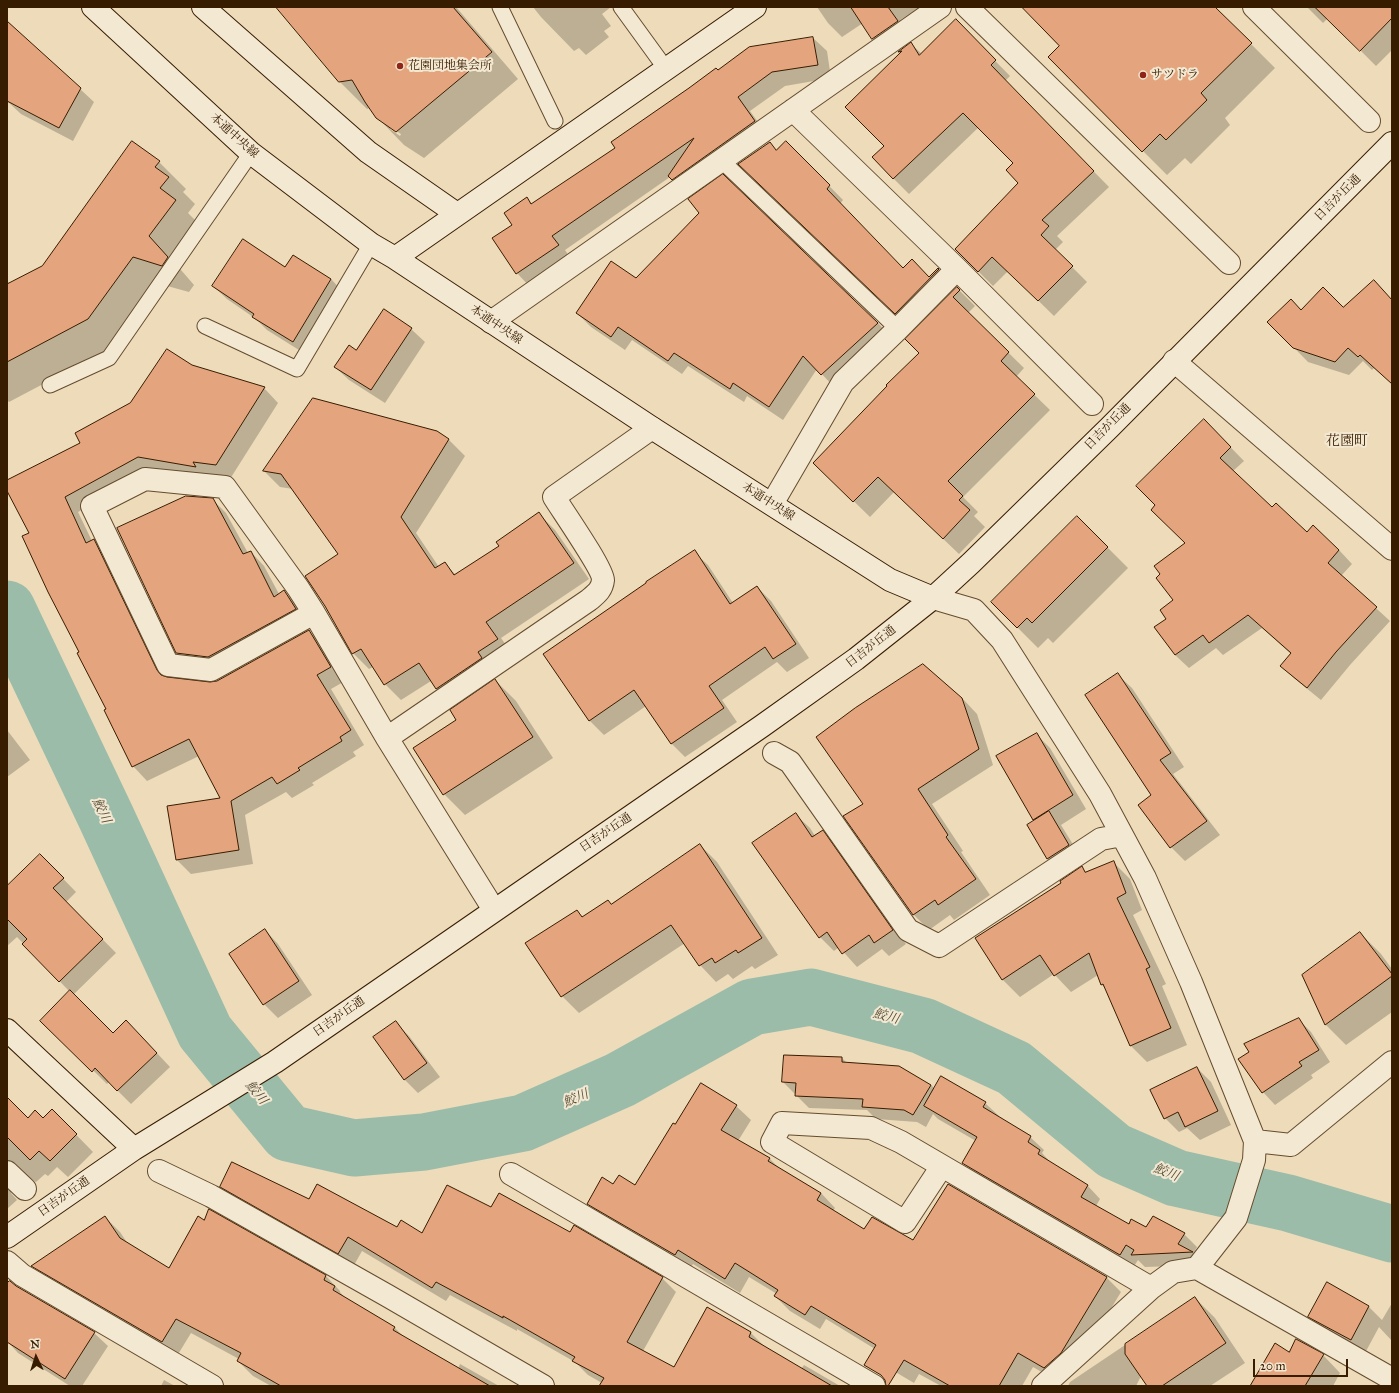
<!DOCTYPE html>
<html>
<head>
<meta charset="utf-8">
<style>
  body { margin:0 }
  #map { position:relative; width:1399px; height:1393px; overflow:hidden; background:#eddbba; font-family:"IM FELL Great Primer",serif }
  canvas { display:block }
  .frame { position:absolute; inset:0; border:8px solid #381c00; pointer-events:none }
  .north { position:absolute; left:16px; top:1337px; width:40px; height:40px; -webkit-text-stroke:3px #f3e8d2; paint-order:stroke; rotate:356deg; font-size:11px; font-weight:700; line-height:16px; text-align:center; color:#381c00 }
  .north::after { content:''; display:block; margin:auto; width:14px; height:18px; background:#381c00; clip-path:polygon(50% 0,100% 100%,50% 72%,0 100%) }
  .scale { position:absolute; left:1253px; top:1359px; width:95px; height:18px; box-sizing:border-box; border:2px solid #381c00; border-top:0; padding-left:5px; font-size:12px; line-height:14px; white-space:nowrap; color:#381c00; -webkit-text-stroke:3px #f3e8d2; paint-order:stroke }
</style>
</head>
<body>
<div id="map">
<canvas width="1399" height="1393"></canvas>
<div class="frame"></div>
<div class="north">N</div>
<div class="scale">20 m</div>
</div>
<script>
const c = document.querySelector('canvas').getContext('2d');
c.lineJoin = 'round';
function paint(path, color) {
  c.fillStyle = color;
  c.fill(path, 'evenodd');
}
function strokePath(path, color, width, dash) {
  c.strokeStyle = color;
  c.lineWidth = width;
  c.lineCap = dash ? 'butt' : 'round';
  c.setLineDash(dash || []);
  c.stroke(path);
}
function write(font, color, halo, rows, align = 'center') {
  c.font = font + ' "IM FELL Great Primer","Noto Serif JP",serif';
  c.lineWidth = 4;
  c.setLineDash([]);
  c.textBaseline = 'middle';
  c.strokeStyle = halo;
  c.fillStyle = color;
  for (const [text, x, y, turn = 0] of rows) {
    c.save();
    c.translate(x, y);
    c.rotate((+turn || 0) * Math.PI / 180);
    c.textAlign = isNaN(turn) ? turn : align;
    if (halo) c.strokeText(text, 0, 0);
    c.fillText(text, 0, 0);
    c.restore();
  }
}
const shadow = new Path2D(`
  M 298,7 L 456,7 L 518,79 L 424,158 L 404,145 L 377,117 L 370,108 L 367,109 L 340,82 ZM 390,127 L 401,134 L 400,136 L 390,129 Z
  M 533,7 L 611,7 L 602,14 L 611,26 L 604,31 L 609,37 L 586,55 L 579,48 L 574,51 L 541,17 Z
  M 817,7 L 920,7 L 900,20 L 911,36 L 887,52 L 873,38 L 863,23 L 842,37 L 828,23 Z
  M 1023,7 L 1214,7 L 1275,68 L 1225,118 L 1230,125 L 1191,164 L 1185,158 L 1167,175 L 1049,57 L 1060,46 Z
  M 1307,7 L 1392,7 L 1392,50 L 1376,66 L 1328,18 L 1323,23 Z
  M 956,21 L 1010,76 L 1005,81 L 1109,187 L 1057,236 L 1063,242 L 1055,250 L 1087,282 L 1054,316 L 1008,271 L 993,286 L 956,249 L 1020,183 L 1015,163 L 979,127 L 909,194 L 893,178 L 885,146 L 901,54 L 899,52 L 911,44 L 922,54 Z
  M 7,38 L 80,89 L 94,102 L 73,141 L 21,114 L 7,101 Z
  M 813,38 L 827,51 L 831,78 L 785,86 L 750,111 L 768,136 L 686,193 L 670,177 L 565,250 L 571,259 L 530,287 L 517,273 L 513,226 L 527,198 L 533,205 L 616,148 Z
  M 786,142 L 843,200 L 840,204 L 903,269 L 929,278 L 938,269 L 952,284 L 910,327 L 753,178 L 770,143 L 777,151 Z
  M 159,162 L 186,189 L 183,192 L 195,204 L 188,213 L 202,227 L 175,263 L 194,285 L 189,292 L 160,284 L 115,346 L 9,402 L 7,400 L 7,280 L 9,284 L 43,267 Z
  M 700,213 L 878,323 L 891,337 L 835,388 L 817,369 L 783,420 L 747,396 L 744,402 L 688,366 L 682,374 L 632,340 L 625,350 L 591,327 L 577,313 L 636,279 Z
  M 285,269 L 331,279 L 344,293 L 307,355 L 267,330 L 256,319 L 227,299 L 213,286 Z
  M 957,288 L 975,306 L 968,313 L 1024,368 L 1016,377 L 1050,410 L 963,497 L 978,512 L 974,516 L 985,527 L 959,554 L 894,492 L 870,517 L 830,478 L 920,353 Z
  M 1392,300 L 1392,384 L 1374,368 L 1372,370 L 1363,361 L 1349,375 L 1308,362 L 1269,322 L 1301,311 L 1343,309 Z
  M 411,329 L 425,342 L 385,403 L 349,380 L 335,367 L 357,352 Z
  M 192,366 L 264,388 L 278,403 L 230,479 L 153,471 L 78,512 L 92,541 L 94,540 L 108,555 L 167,679 L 210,683 L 217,682 L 309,631 L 324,646 L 345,681 L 331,689 L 364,745 L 353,752 L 356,756 L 312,783 L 314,785 L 292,798 L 286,792 L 245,815 L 253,864 L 191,874 L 177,860 L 168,807 L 221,799 L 199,756 L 147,781 L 133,766 L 81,652 L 30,534 L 7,488 L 7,481 L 81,443 L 131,404 Z
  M 1204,420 L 1244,461 L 1233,471 L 1272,508 L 1307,533 L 1339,550 L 1352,564 L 1341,576 L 1390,621 L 1350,665 L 1321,700 L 1295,679 L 1281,666 L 1291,654 L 1262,628 L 1223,655 L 1216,648 L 1189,668 L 1175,655 L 1167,619 L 1174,600 L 1186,543 L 1156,505 Z
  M 437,432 L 449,440 L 465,456 L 416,533 L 439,567 L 444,563 L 456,575 L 500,546 L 539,514 L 555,530 L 589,579 L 501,638 L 513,655 L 453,705 L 437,689 L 431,681 L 401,700 L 385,684 L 373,667 L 369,669 L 353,653 L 325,606 L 339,554 L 293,489 L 280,487 L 264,471 Z
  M 212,499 L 226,513 L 248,553 L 251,552 L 264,566 L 279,594 L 284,591 L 297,605 L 309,622 L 191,667 L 177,653 Z
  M 1077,517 L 1128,568 L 1053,643 L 1048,638 L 1038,648 L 992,602 Z
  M 694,552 L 708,565 L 733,603 L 757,587 L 771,601 L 809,658 L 787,672 L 777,662 L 722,700 L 737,722 L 685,757 L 671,743 L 646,706 L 604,735 L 590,721 L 545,655 Z
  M 1118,675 L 1132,688 L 1184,767 L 1173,774 L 1220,835 L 1185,861 L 1171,847 L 1139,805 L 1153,795 Z
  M 495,680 L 516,701 L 553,758 L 465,815 L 444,794 L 414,748 L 457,720 Z
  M 962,698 L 977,714 L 993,765 L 932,804 L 963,851 L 961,852 L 990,895 L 954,920 L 950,915 L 929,930 L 914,915 L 845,817 L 864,804 Z
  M 7,730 L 30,760 L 7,777 Z
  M 1036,734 L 1050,748 L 1086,809 L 1061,825 L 1082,859 L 1062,872 L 1048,859 L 1028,825 L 1036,821 L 1034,819 Z
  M 796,815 L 810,828 L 815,836 L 822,831 L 836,845 L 906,944 L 889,956 L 882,949 L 857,967 L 839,947 L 834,951 L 820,937 L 754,843 Z
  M 700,845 L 717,862 L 778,955 L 755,969 L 752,966 L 733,979 L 728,974 L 716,982 L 700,965 L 685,943 L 579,1013 L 562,996 L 577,911 L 583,917 L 611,905 Z
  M 40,855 L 76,892 L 66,902 L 116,953 L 73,995 L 113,1034 L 140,1035 L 170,1067 L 131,1104 L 109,1082 L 107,1084 L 42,1020 L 70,992 L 17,937 L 7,946 L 7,888 Z
  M 1113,862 L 1130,879 L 1142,910 L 1133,915 L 1166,984 L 1162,986 L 1187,1045 L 1147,1062 L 1130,1045 L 1107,990 L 1102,985 L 1098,975 L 1071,992 L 1054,974 L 1020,997 L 1003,980 L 976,939 L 1063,883 L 1082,868 L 1086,872 Z
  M 265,930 L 278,944 L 312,995 L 278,1018 L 264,1004 L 230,954 Z
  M 1360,933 L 1381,954 L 1392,969 L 1392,1012 L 1346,1045 L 1326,1025 L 1303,975 Z
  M 1298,1019 L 1311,1032 L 1330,1062 L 1311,1075 L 1313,1078 L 1275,1105 L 1263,1092 L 1240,1060 Z
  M 395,1022 L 409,1036 L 440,1077 L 418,1093 L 404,1079 Z
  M 842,1058 L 847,1063 L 931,1085 L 935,1089 L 941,1078 L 985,1103 L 999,1116 L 998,1117 L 1030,1137 L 1044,1150 L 1042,1153 L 1052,1164 L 1087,1185 L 1100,1199 L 1096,1206 L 1129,1225 L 1184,1234 L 1197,1247 L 1193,1254 L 1205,1265 L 1145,1267 L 1138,1260 L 1133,1268 L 976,1176 L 963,1163 L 976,1141 L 938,1119 L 933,1114 L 926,1127 L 917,1122 L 876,1119 L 867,1110 L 809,1108 L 783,1082 Z
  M 1197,1068 L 1211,1082 L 1231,1125 L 1200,1140 L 1187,1128 L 1179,1132 L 1165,1118 Z
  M 7,1098 L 28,1119 L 43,1120 L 52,1110 L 93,1152 L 68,1177 L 57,1167 L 48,1176 L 45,1174 L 36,1182 L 27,1176 L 11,1186 L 11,1193 L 17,1200 L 7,1209 Z
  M 736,1106 L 751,1120 L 738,1141 L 769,1158 L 780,1169 L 821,1193 L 835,1208 L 833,1211 L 865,1230 L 913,1241 L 1106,1277 L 1121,1292 L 1075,1368 L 1059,1382 L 1033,1367 L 1022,1386 L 941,1386 L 919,1374 L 914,1383 L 887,1367 L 875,1349 L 826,1319 L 820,1329 L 790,1311 L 775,1296 L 777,1294 L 749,1277 L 740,1293 L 693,1264 L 690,1269 L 603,1218 L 588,1204 L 614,1185 L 635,1186 L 675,1125 Z
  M 221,1186 L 309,1201 L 398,1228 L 422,1235 L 491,1209 L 570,1233 L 662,1278 L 676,1292 L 643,1351 L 674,1368 L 707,1308 L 751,1333 L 765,1347 L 801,1369 L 804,1365 L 840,1386 L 601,1386 L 602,1383 L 588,1375 L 575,1362 L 517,1329 L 517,1331 L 450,1295 L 446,1301 L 362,1251 L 353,1267 L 235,1200 Z
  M 105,1217 L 120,1232 L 128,1244 L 170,1269 L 326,1276 L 340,1291 L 340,1292 L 346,1299 L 394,1327 L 405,1338 L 458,1369 L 460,1364 L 499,1386 L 271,1386 L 253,1376 L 238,1361 L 239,1359 L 191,1333 L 177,1356 L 48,1281 L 33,1266 Z
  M 1327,1283 L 1369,1307 L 1382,1320 L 1392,1303 L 1392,1341 L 1379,1327 L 1365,1353 L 1323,1330 L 1309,1317 Z
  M 7,1284 L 15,1287 L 94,1333 L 108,1346 L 82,1386 L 70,1386 L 18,1353 L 7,1341 Z
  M 1195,1298 L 1215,1318 L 1245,1363 L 1210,1386 L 1148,1386 L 1141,1376 L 1136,1386 L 1068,1386 L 1070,1382 Z
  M 1289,1353 L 1323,1355 L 1340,1373 L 1333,1386 L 1252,1386 Z
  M 164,1380 L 175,1386 L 161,1386 Z`);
const river = new Path2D(`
  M 7,609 L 106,817 L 205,1032 L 288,1133 L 354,1148 L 424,1142 L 523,1123 L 620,1080 L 752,1007 L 811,997 L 923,1026 L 1014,1068 L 1114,1151 L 1176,1178 L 1288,1203 L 1392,1234`);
const building = new Path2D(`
  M 276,7 L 453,7 L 492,52 L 396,132 L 376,118 L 365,102 L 352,80 L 339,82 Z
  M 851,7 L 888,7 L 898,21 L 872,39 Z
  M 1022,7 L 1215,7 L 1252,43 L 1201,93 L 1207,100 L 1166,140 L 1160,134 L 1142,152 L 1048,57 L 1059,46 Z
  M 1315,7 L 1392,7 L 1392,18 L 1360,51 Z
  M 956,19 L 996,60 L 991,65 L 1094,171 L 1042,220 L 1049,226 L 1041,235 L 1073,266 L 1038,301 L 992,257 L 978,272 L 955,249 L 1018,183 L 1006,170 L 1013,163 L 963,113 L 893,179 L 872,157 L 884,146 L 845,107 L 902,51 L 898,52 L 911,42 L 919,55 Z
  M 7,21 L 81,88 L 59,128 L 7,101 Z
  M 813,37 L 818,65 L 772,72 L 738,97 L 755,121 L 672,180 L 668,176 L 694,138 L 552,236 L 559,245 L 516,274 L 492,238 L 512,225 L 504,213 L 527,197 L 531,204 L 615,148 L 611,142 L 689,88 L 716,68 L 718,70 L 749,47 Z
  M 132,141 L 160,161 L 155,167 L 169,177 L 160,188 L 176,200 L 149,236 L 168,257 L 162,266 L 133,257 L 88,319 L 7,362 L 7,284 L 42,266 Z
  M 786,141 L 830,185 L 827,189 L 903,268 L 912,259 L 929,277 L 938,268 L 939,269 L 895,314 L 738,164 L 770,142 L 776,150 Z
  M 723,174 L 878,323 L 821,375 L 803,356 L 769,407 L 733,383 L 730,389 L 674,353 L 668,361 L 618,327 L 611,337 L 576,313 L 611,261 L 636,278 L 699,213 L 688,199 Z
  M 243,239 L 285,267 L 293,255 L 331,279 L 293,342 L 252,317 L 254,314 L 212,286 Z
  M 1374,280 L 1392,300 L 1392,384 L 1360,355 L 1358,357 L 1348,348 L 1335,362 L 1293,348 L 1267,322 L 1291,299 L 1301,310 L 1323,287 L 1343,307 Z
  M 957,287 L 960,290 L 953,297 L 1009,352 L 1001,361 L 1035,394 L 948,481 L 963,496 L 959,500 L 970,510 L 943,539 L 878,477 L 853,502 L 813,463 L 887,386 L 886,385 L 919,353 L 905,339 Z
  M 384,309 L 412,328 L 371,390 L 334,367 L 349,345 L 356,350 Z
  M 167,349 L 192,365 L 265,387 L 216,465 L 193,462 L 196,467 L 138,457 L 65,497 L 86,543 L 94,539 L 157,670 L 161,675 L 167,677 L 210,682 L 217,681 L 309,630 L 331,667 L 317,675 L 351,730 L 340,737 L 342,741 L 298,768 L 300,770 L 277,784 L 272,777 L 231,801 L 239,850 L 176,860 L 167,806 L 220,798 L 189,739 L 132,767 L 104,710 L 106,709 L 77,653 L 79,652 L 48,592 L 22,536 L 29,533 L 7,491 L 7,480 L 80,443 L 75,433 L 130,403 Z
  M 313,398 L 437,431 L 449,439 L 401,517 L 435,568 L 445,562 L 454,575 L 499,546 L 496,542 L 539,512 L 574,563 L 486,622 L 498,639 L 478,652 L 482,658 L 436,689 L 419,663 L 384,685 L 361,649 L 352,654 L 325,606 L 305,576 L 338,554 L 281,474 L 263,471 Z
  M 1204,419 L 1231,447 L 1220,458 L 1272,507 L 1276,503 L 1307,532 L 1313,525 L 1339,550 L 1328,563 L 1377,607 L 1336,652 L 1307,688 L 1280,666 L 1291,653 L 1248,615 L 1209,643 L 1203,635 L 1175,655 L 1154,627 L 1166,619 L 1160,610 L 1173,600 L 1156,578 L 1160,574 L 1154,566 L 1185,543 L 1151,510 L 1155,505 L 1136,486 Z
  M 186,496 L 213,498 L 243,554 L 251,551 L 274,597 L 284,590 L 296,609 L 208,657 L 176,653 L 117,528 Z
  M 1077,516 L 1108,547 L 1032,623 L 1027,618 L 1017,628 L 991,602 Z
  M 695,550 L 730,604 L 757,586 L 796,644 L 773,659 L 765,647 L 709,686 L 724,708 L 671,744 L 634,690 L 589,721 L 543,654 L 646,583 L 646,582 Z
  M 923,664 L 962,698 L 979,749 L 918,789 L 948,835 L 946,837 L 976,879 L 938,905 L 935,900 L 913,915 L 843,816 L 863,804 L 816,737 L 855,708 Z
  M 1118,673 L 1171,753 L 1160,760 L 1207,821 L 1170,848 L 1138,805 L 1151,795 L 1085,695 Z
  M 495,679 L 533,737 L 443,795 L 413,748 L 456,720 L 450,710 Z
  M 1037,733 L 1073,795 L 1033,820 L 996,756 Z
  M 1049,811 L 1069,845 L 1047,859 L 1027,825 Z
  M 796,813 L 812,837 L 823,830 L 893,930 L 874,943 L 869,935 L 842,954 L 827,932 L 819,938 L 752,843 Z
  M 700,844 L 762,938 L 738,953 L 736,950 L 715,963 L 712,958 L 699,966 L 671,925 L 561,997 L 525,943 L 577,910 L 582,917 L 608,900 L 611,904 Z
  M 40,854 L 64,878 L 53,888 L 103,939 L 59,982 L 22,944 L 27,939 L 7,919 L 7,886 Z
  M 1114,861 L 1126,893 L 1117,898 L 1150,967 L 1146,969 L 1171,1028 L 1130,1046 L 1103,984 L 1101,985 L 1089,953 L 1054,976 L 1040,955 L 1002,980 L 975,938 L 1061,883 L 1060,881 L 1082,866 L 1085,872 Z
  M 265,929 L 299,981 L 263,1005 L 229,954 Z
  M 1360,932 L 1392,974 L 1392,976 L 1325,1025 L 1302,975 Z
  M 70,990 L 113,1033 L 126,1020 L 157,1053 L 117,1091 L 95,1068 L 92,1072 L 40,1021 Z
  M 1299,1018 L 1319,1050 L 1299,1062 L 1302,1066 L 1262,1093 L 1238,1059 L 1249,1052 L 1244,1044 Z
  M 396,1021 L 427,1063 L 404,1080 L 373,1037 Z
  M 784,1055 L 842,1057 L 842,1062 L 899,1066 L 931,1085 L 913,1115 L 904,1110 L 862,1107 L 863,1099 L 795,1096 L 796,1083 L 782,1082 Z
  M 1197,1067 L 1218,1111 L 1185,1127 L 1178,1112 L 1164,1119 L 1150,1090 Z
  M 941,1076 L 986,1102 L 983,1107 L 1031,1136 L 1028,1142 L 1040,1150 L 1038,1154 L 1088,1185 L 1081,1197 L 1129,1224 L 1131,1219 L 1146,1227 L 1153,1216 L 1185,1233 L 1178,1244 L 1193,1252 L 1131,1255 L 1134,1250 L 1126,1245 L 1120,1255 L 962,1163 L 977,1137 L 924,1106 Z
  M 701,1083 L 737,1105 L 721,1130 L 770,1158 L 768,1161 L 821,1193 L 817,1200 L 864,1229 L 872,1217 L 913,1240 L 948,1184 L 1107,1277 L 1061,1353 L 1044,1368 L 1018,1353 L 999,1386 L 950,1386 L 904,1360 L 888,1386 L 886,1386 L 885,1380 L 881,1375 L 864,1365 L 876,1345 L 811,1306 L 805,1315 L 774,1296 L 778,1290 L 735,1263 L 725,1279 L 678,1250 L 675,1255 L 587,1204 L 602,1177 L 613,1184 L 619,1175 L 635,1185 L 673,1123 L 675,1124 Z
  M 7,1097 L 28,1118 L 35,1110 L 43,1118 L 52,1109 L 77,1134 L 50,1161 L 39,1151 L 30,1160 L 7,1137 Z
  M 232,1162 L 309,1199 L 317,1184 L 397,1227 L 401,1220 L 422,1233 L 447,1185 L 491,1207 L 499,1193 L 570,1232 L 574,1225 L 663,1277 L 627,1342 L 674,1367 L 707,1307 L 751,1332 L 749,1337 L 832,1386 L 599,1386 L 604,1378 L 572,1361 L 575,1357 L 503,1316 L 503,1318 L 436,1282 L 432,1288 L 348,1237 L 338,1254 L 220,1187 Z
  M 209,1209 L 326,1275 L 324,1280 L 335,1286 L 333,1290 L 395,1327 L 393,1330 L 490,1386 L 281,1386 L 237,1361 L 241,1353 L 176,1319 L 162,1342 L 31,1266 L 105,1216 L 120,1238 L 169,1268 L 198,1216 L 204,1220 Z
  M 10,1281 L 16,1286 L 95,1332 L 65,1379 L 7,1342 L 7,1283 Z
  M 1327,1282 L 1369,1306 L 1351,1340 L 1308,1317 Z
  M 1195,1297 L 1226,1343 L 1162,1386 L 1147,1386 L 1125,1354 L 1125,1344 Z
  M 1296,1339 L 1324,1354 L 1305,1386 L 1250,1386 L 1275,1343 L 1289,1352 Z`);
const lane = new Path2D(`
  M 500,7 L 555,121
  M 621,7 L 666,69
  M 721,160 L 898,329
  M 205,326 L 297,369 L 371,244
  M 50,385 L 109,358 L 251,153`);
const street = new Path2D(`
  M 967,7 L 1229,263
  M 1254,7 L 1369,121
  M 793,110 L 957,269 L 1092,404
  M 491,322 L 940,7
  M 1174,361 L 1392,549
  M 772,504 L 843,382 L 898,329 L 957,269
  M 933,598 L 974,610 L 1002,640 L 1100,794 L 1145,878 L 1191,982 L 1255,1141 L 1254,1160 L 1236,1218 L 1197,1268 L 1173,1272 L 1151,1288 L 1043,1386
  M 314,613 L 211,670 L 168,665 L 92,506 L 145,479 L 225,487 L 298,588 L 314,613 L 387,738 L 494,910
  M 387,738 L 589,600 C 596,594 602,590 603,580 C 603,569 562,510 554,497 L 652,428
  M 774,753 L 790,762 L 908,930 L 939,946 L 1101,839 L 1122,835
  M 1255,1141 L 1291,1145 L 1392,1062
  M 942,1166 L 905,1222 L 772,1142 L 782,1123 L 871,1128 L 901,1142 L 1151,1288
  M 159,1171 L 211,1196 L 388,1296 L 543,1386
  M 7,1172 L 25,1189
  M 511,1174 L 874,1386
  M 7,1262 L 22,1275 L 212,1386
  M 1197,1268 L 1392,1379`);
const secondary = new Path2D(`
  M 93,7 L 251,153 L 371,244 L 395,258 L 652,428 L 890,580 L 933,598
  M 203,7 L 368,152 L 457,214
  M 395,258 L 755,7
  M 7,1030 L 134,1149
  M 7,1237 L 134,1149 L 275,1062 L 762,726 L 856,659 L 933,598 L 971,563 L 1110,427 L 1392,143`);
const markers = [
  [400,66,4,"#8f2418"],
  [1143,75,4,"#8f2418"]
];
const poiNames = [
  ["花園団地集会所",408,66],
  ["サツドラ",1151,75]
];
const streetNames = [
  ["本通中央線",234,136,42],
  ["日吉が丘通",1338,198,-45],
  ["本通中央線",496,325,34],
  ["日吉が丘通",1108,427,-45],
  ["本通中央線",768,502,33],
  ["日吉が丘通",871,647,-38],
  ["日吉が丘通",606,833,-34],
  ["日吉が丘通",339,1017,-35],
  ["日吉が丘通",64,1197,-35]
];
const waterNames = [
  ["鮫川",101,811,65],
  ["鮫川",886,1017,15],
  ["鮫川",256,1093,51],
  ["鮫川",576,1099,-23],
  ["鮫川",1166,1173,21]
];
const quarterNames = [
  ["花園町",1347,442]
];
paint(shadow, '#0003');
strokePath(river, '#9abca9', 57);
paint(building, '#e4a47d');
strokePath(building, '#381c00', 1);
strokePath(lane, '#654c2e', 17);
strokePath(street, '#654c2e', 24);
strokePath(secondary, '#381c00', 24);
strokePath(lane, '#f3e8d2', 15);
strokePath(street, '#f3e8d2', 22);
strokePath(secondary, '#f3e8d2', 22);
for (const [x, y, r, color] of markers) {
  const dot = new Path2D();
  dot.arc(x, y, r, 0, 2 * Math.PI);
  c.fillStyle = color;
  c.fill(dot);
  strokePath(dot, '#f3e8d2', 1.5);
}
write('12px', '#381c00', '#f3e8d2', poiNames, 'left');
write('12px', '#381c00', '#f3e8d2', streetNames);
write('italic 13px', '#554c33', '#f3e8d2', waterNames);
write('14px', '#381c00', '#f3e8d2', quarterNames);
</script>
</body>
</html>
